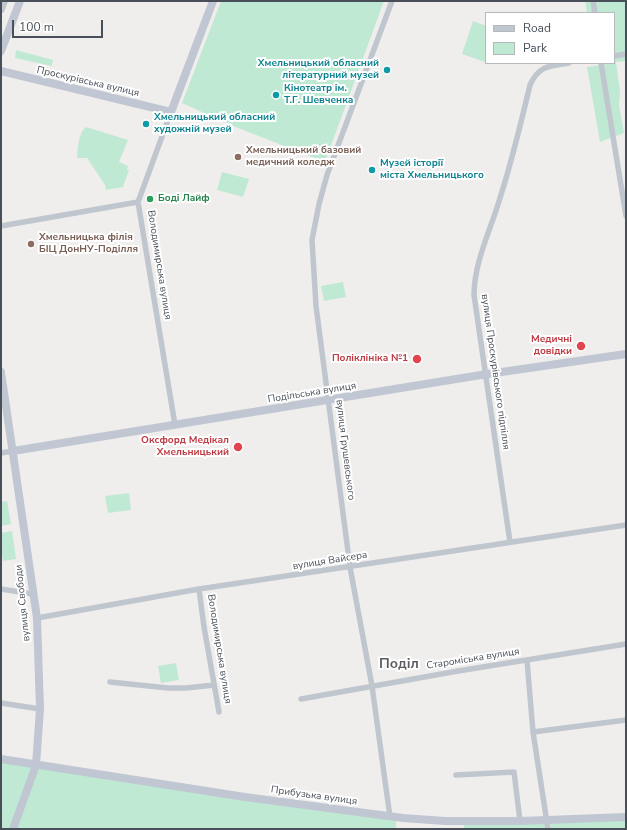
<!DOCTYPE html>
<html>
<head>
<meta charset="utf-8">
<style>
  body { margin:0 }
  #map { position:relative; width:627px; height:830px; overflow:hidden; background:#f0eeed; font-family:"Nunito Sans",sans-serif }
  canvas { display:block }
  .frame { position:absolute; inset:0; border:2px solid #484f58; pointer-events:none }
  .legend { position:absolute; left:485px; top:12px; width:130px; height:52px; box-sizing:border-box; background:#fff; border:1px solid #b6b9bc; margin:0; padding:5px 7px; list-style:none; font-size:12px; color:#484f58 }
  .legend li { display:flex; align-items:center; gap:8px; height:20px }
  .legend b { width:20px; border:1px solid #b6b9bc }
  .scale { position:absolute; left:12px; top:20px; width:91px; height:18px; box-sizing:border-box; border:2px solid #484f58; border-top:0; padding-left:5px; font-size:12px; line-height:14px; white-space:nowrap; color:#484f58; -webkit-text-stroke:3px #fff; paint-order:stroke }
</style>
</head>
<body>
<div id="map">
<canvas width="627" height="830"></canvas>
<div class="frame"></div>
<ul class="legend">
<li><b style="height:5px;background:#c0c7d2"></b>Road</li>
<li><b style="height:11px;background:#c0e9d4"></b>Park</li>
</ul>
<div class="scale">100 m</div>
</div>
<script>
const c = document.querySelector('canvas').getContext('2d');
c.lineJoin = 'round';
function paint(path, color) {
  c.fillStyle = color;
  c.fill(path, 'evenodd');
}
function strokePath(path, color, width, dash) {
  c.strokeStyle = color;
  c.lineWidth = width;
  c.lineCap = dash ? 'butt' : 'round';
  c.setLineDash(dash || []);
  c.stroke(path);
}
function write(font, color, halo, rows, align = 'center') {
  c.font = font + ' "Nunito Sans",sans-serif';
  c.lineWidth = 4;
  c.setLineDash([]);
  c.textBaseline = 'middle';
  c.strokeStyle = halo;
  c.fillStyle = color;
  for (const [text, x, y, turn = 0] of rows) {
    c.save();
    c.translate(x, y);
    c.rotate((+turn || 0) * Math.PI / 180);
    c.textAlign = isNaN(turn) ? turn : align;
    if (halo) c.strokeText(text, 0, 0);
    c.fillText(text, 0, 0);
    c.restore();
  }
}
const green = new Path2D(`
  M 221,1 L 384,1 L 325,162 L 233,126 L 182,103 Z
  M 585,1 L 626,1 L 626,61 L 616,62 L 620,91 L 619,105 L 624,133 L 600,142 L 587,67 L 614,63 L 614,13 L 587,13 Z
  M 473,21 L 486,26 L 486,58 L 485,62 L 462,54 Z
  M 16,50 L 53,60 L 52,66 L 15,58 Z
  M 86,127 L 128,140 L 119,162 L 128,166 L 127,169 L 129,170 L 123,187 L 106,190 L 105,185 L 87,158 L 77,158 C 78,148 78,133 86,127 Z
  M 222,172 L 249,179 L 243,197 L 217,190 Z
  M 343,282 L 346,297 L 324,301 L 321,286 Z
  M 129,493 L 131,510 L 108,513 L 105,496 Z
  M 7,501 L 11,524 L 1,526 L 1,502 Z
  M 12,531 L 16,559 L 3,561 L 1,548 L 1,533 Z
  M 176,663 L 179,680 L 161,683 L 158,666 Z
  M 1,762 L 32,767 L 10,829 L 1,829 Z
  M 38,768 L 396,820 L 396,829 L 16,829 Z
  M 626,820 L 626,829 L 551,829 L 550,823 Z
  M 545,823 L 546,829 L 464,829 L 464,824 Z`);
const street = new Path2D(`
  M 593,1 L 595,13
  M 614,56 L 626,54
  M 601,63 L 626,216
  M 171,112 L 138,202 L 175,425
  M 1,226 L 138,202
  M 1,453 L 13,451
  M 510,542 L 474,295 C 474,262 491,229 500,198 C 512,161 521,123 530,85 C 539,65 550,66 569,63
  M 1,589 L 33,594
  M 199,589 L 204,627 L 219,712
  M 37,618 L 199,589 L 626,525
  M 527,660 L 533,732 L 548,829
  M 110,682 L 168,688 L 186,688 L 214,685
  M 301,699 L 458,671 L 626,644
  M 1,703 L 40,709
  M 533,732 L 626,720
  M 456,775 L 514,772 L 520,821
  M 390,817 L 372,686 L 350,567 L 316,306 L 312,240 L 319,204 L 327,175 L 392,1`);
const secondary = new Path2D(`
  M 1,9 L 4,1
  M 1,51 L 20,1
  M 1,71 L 171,112 L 213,1
  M 1,372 L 37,618 L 40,709 L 36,765 L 13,829
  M 13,451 L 481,375 L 626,354
  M 1,759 L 245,797 L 403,818 L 445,821 L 520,821 L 626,817`);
const markers = [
  [387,70,4,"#0f9aa8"],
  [276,95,4,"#0f9aa8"],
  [146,124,4,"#0f9aa8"],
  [238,157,4,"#8d6e63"],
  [372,170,4,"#0f9aa8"],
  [150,199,4,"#2e9e5b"],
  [31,244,4,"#8d6e63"],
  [581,346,5,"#e0444e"],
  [417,359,5,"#e0444e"],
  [238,447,5,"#e0444e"]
];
const cultureNames = [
  ["Хмельницький обласний",379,64,"right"],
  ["літературний музей",379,76,"right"],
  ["Кінотеатр ім.",284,89],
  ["Т.Г. Шевченка",284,101],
  ["Хмельницький обласний",154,118],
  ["художній музей",154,130],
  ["Музей історії",380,164],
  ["міста Хмельницького",380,176]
];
const streetNames = [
  ["Проскурівська вулиця",88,82,13],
  ["Володимирська вулиця",159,265,81],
  ["вулиця Проскурівського підпілля",495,372,82],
  ["Подільська вулиця",312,393,-9],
  ["вулиця Грушевського",345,450,83],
  ["вулиця Вайсера",330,561,-9],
  ["вулиця Свободи",23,603,-96],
  ["Володимирська вулиця",219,649,81],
  ["Староміська вулиця",473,659,-9],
  ["Прибузька вулиця",314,796,8]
];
const educationNames = [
  ["Хмельницький базовий",246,151],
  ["медичний коледж",246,163],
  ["Хмельницька філія",39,238],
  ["БІЦ ДонНУ-Поділля",39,250]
];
const leisureNames = [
  ["Боді Лайф",158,199]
];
const healthNames = [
  ["Медичні",572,340],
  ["довідки",572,352],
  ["Поліклініка №1",408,359],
  ["Оксфорд Медікал",229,441],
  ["Хмельницький",229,453]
];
const districtNames = [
  ["Поділ",399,665]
];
paint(green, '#c0e9d4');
strokePath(street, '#c0c6ce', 5.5);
strokePath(secondary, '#c0c7d2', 8);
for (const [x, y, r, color] of markers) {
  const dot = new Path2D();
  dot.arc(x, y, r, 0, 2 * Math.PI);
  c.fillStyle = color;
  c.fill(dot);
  strokePath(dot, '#fff', 1.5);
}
write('bold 10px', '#0d838f', '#fff', cultureNames, 'left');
write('10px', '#484f58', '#fff', streetNames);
write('bold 10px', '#785e54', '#fff', educationNames, 'left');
write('bold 10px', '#27864d', '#fff', leisureNames, 'left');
write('bold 10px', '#be3a42', '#fff', healthNames, 'right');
write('bold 14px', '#5b5d61', '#fff', districtNames);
</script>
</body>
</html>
